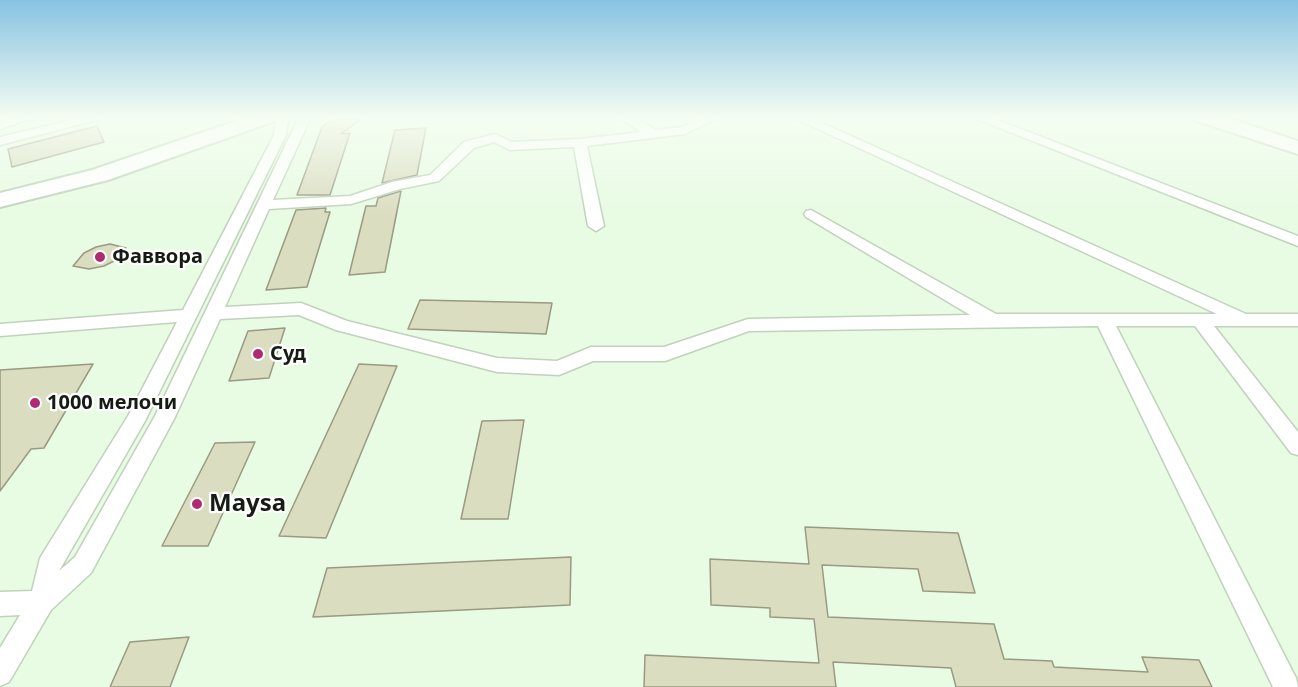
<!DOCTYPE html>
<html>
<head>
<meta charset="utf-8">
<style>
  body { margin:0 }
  canvas { display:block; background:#e8fbe3 }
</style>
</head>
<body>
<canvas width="1298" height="687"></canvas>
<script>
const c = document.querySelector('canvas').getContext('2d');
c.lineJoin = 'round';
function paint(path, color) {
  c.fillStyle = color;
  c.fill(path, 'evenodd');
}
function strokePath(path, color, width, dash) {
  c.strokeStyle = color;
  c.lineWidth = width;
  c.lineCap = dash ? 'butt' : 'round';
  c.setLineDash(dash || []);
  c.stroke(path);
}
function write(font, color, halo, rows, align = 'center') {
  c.font = font + ' "Noto Sans",sans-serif';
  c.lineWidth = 4.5;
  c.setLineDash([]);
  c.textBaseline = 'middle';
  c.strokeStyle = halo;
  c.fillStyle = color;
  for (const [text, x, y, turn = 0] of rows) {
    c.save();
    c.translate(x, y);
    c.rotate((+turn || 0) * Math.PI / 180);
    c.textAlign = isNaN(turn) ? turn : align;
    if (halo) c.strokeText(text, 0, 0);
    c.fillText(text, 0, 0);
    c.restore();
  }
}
const building = new Path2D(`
  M 337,117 L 364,117 L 341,134 L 350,133 L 330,195 L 297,195 L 322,127 Z
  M 97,126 L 104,142 L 12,167 L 8,149 Z
  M 426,128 L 417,175 L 382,183 L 395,130 Z
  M 401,191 L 385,272 L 349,275 L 366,206 L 376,206 L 378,198 Z
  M 326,208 L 325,212 L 330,212 L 307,287 L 266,290 L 296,210 Z
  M 110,244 L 126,248 L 116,260 L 104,266 L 89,269 L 73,266 L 84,253 L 96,247 Z
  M 420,300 L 552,303 L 546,334 L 408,329 Z
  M 285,328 L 269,378 L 229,381 L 248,331 Z
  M 93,364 L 44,448 L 31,449 L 0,491 L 0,370 Z
  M 359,364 L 397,366 L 326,538 L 279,536 Z
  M 524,420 L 508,519 L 461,519 L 482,421 Z
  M 255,442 L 208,546 L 162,546 L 215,443 Z
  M 805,527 L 958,533 L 975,593 L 923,591 L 918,569 L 822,565 L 828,617 L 994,624 L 1004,659 L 1052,661 L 1054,667 L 1148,672 L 1142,657 L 1199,660 L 1212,687 L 956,687 L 951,668 L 833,662 L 836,687 L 644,687 L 645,655 L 819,663 L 814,619 L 770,617 L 770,608 L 711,605 L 710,559 L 809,564 Z
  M 571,557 L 570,605 L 313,617 L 327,568 Z
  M 189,637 L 170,687 L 110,687 L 130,642 Z`);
const street = new Path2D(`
  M 14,117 L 36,117 L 0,129 L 0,121 Z
  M 84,117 L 108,117 L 0,145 L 0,137 Z
  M 276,117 L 288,117 L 286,135 L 145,421 L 59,571 L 75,557 L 155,416 L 299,117 L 311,117 L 273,200 L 350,196 L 392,182 L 430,175 L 464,142 L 495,134 L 512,142 L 580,139 L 641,132 L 618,117 L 634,117 L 656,130 L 682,127 L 703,117 L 720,117 L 685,134 L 587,146 L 604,226 L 596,231 L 588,226 L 574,147 L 510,150 L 494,142 L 474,148 L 439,181 L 400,189 L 351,204 L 269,209 L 225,307 L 301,303 L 347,321 L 497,358 L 557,361 L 591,347 L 664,347 L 748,319 L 970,315 L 806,217 L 804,214 L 806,211 L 811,210 L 996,314 L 1217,314 L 792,117 L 809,117 L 1246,314 L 1298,314 L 1298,326 L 1214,326 L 1298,432 L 1298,455 L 1291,453 L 1195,326 L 1116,326 L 1296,678 L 1298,687 L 1273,687 L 1098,326 L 749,331 L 665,361 L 593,361 L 559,375 L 497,372 L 336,330 L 299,315 L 220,319 L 174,419 L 91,573 L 51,610 L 9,682 L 0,686 L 0,648 L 20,615 L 0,616 L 0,592 L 32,591 L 40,558 L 128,416 L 177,322 L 0,336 L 0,324 L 183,310 L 274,135 Z
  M 972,117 L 990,117 L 1298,236 L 1298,246 Z`);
const primary = new Path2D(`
  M 248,117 L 277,117 L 275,121 L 108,180 L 0,207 L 0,193 L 92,170 Z
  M 1195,117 L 1225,117 L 1298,141 L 1298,154 L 1197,121 Z`);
const markers = [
  [100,257,6,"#af2a71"],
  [258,354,6,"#af2a71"],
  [35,403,6,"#af2a71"],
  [197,504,6,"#af2a71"]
];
const poiNames = [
  ["Фаввора",112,257],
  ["Суд",270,354],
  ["1000 мелочи",47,403]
];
const nearPoinames = [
  ["Maysa",209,504]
];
paint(building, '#dbddc1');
strokePath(building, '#999a81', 1.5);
strokePath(street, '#c0d2bc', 3);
strokePath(primary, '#c0d2bc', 4);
paint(street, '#fff');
paint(primary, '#fff');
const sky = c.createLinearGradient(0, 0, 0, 214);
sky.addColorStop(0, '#87c2e2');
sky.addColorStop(0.55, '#f5fdf2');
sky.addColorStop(1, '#f5fdf200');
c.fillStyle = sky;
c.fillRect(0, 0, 1298, 214);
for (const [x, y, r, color] of markers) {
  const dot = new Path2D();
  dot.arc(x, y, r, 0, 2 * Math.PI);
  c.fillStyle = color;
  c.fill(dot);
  strokePath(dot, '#fff', 2);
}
write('bold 20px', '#151c14', '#fff', poiNames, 'left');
write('bold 24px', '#151c14', '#fff', nearPoinames, 'left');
</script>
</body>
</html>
